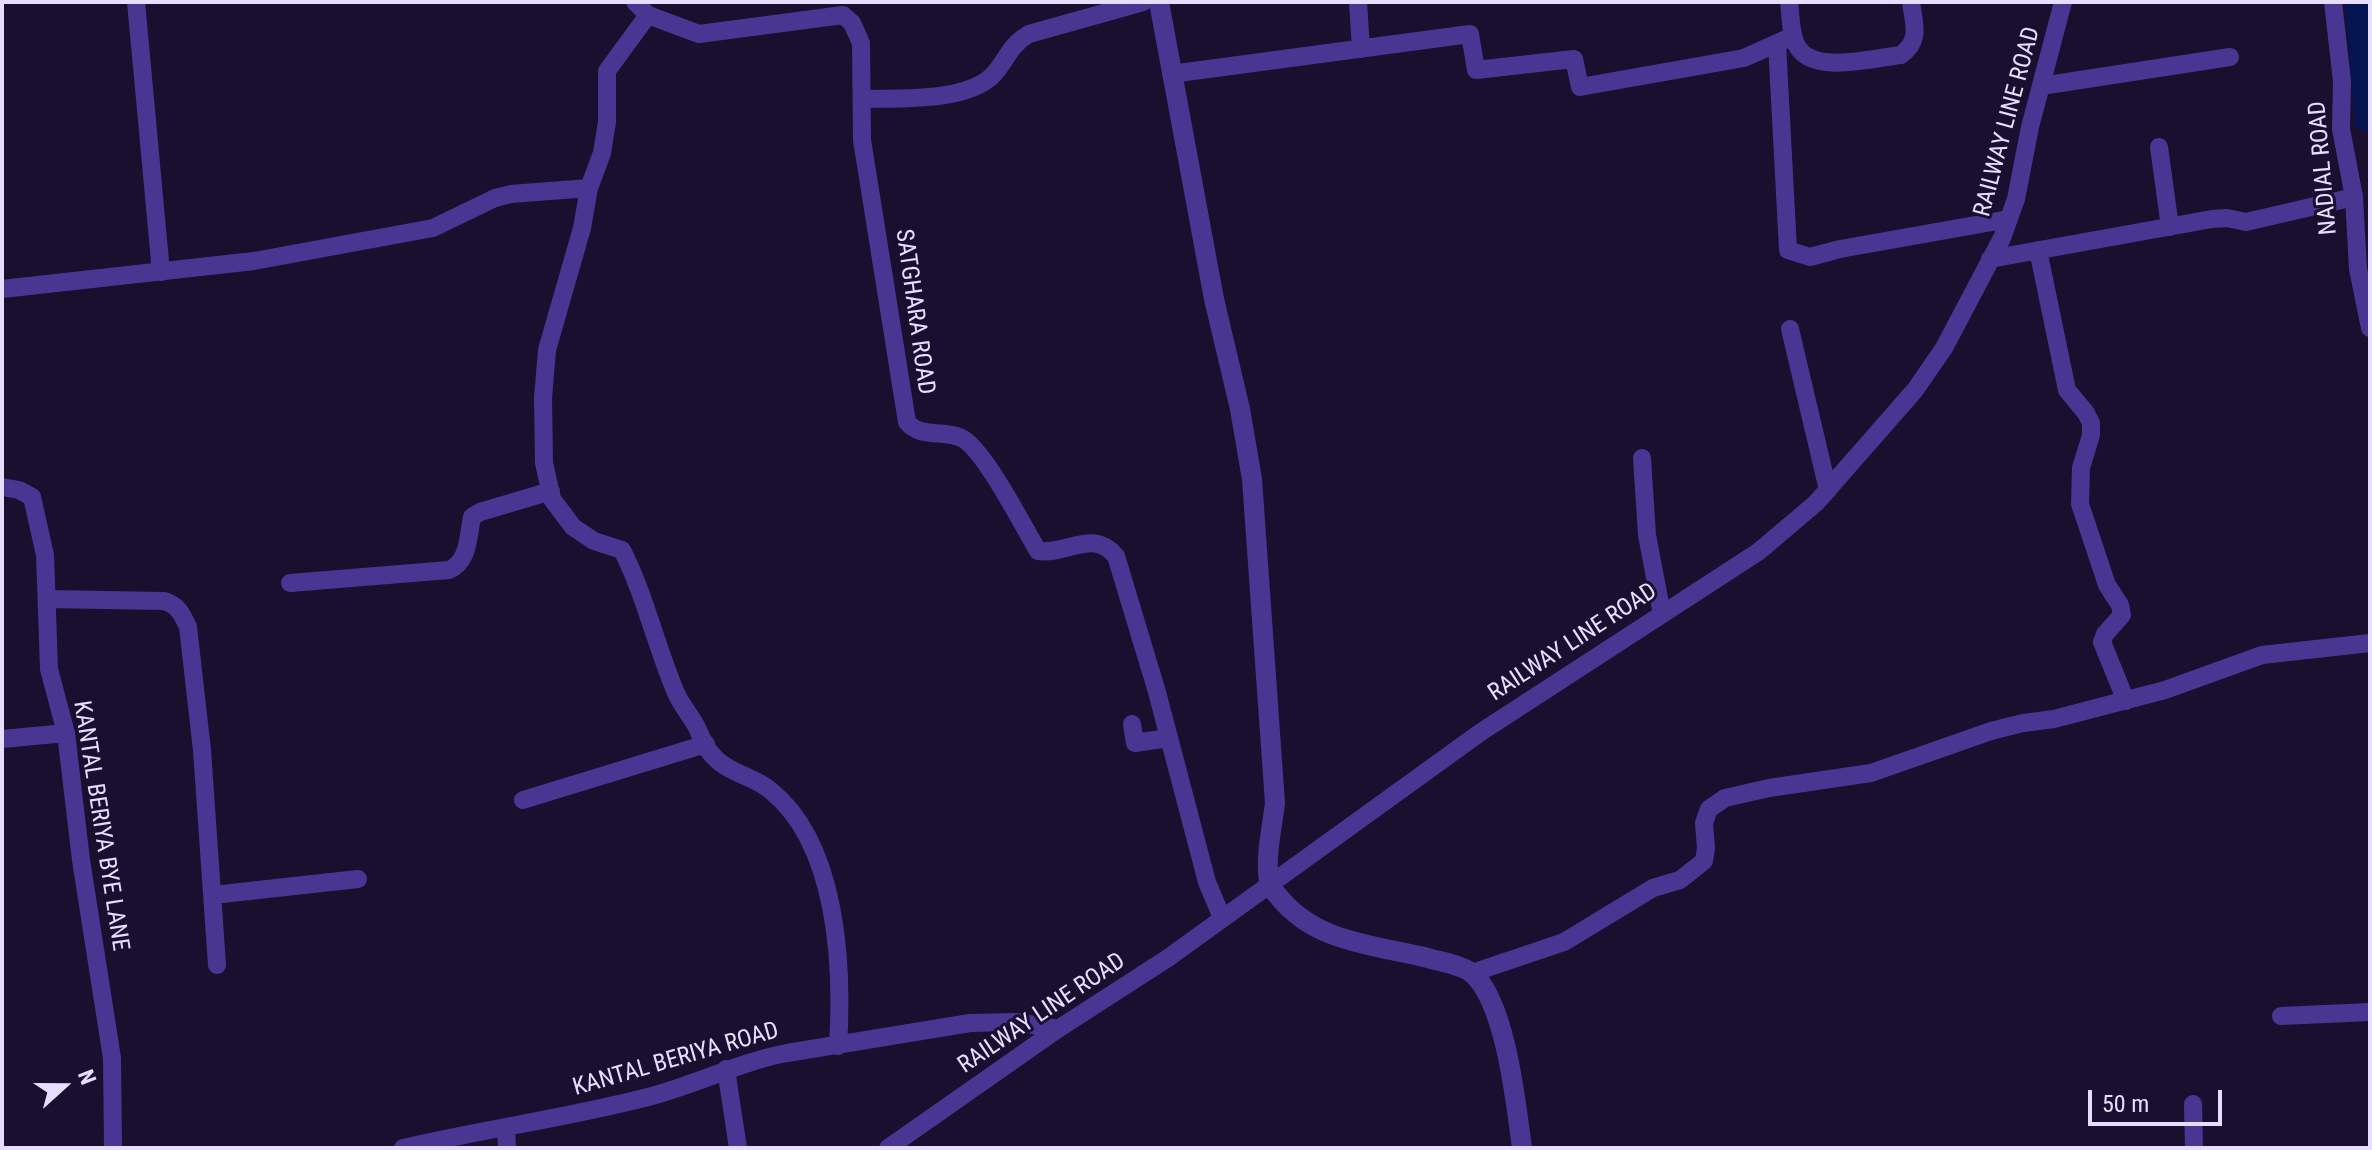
<!DOCTYPE html>
<html>
<head>
<meta charset="utf-8">
<style>
  body { margin:0 }
  #map { position:relative; width:2372px; height:1150px; overflow:hidden; background:#1a0f2f; font-family:"Roboto Condensed",sans-serif }
  canvas { display:block }
  .frame { position:absolute; inset:0; border:4px solid #e7deff; pointer-events:none }
  .north { position:absolute; left:24px; top:1046px; width:80px; height:80px; -webkit-text-stroke:6px #1a0f2f; paint-order:stroke; rotate:69deg; font-size:22px; font-weight:700; line-height:32px; text-align:center; color:#e7deff }
  .north::after { content:''; display:block; margin:auto; width:28px; height:36px; background:#e7deff; clip-path:polygon(50% 0,100% 100%,50% 72%,0 100%) }
  .scale { position:absolute; left:2088px; top:1090px; width:134px; height:36px; box-sizing:border-box; border:4px solid #e7deff; border-top:0; padding-left:10px; font-size:24px; line-height:28px; white-space:nowrap; color:#e7deff; -webkit-text-stroke:6px #1a0f2f; paint-order:stroke }
</style>
</head>
<body>
<div id="map">
<canvas width="2372" height="1150"></canvas>
<div class="frame"></div>
<div class="north">N</div>
<div class="scale">50 m</div>
</div>
<script>
const c = document.querySelector('canvas').getContext('2d');
c.lineJoin = 'round';
function paint(path, color) {
  c.fillStyle = color;
  c.fill(path, 'evenodd');
}
function strokePath(path, color, width, dash) {
  c.strokeStyle = color;
  c.lineWidth = width;
  c.lineCap = dash ? 'butt' : 'round';
  c.setLineDash(dash || []);
  c.stroke(path);
}
function write(font, color, halo, rows, align = 'center') {
  c.font = font + ' "Roboto Condensed",sans-serif';
  c.lineWidth = 6;
  c.setLineDash([]);
  c.textBaseline = 'middle';
  c.strokeStyle = halo;
  c.fillStyle = color;
  for (const [text, x, y, turn = 0] of rows) {
    c.save();
    c.translate(x, y);
    c.rotate((+turn || 0) * Math.PI / 180);
    c.textAlign = isNaN(turn) ? turn : align;
    if (halo) c.strokeText(text, 0, 0);
    c.fillText(text, 0, 0);
    c.restore();
  }
}
const water = new Path2D(`
  M 2345,2 L 2370,2 L 2370,134 L 2355,127 Z`);
const minor = new Path2D(`
  M 136,2 L 161,272
  M 635,2 L 648,15 L 699,34 L 843,15 L 852,23 L 861,43 L 862,140 L 907,422 C 921,440 948,428 965,440 C 988,457 1022,524 1038,551 C 1068,555 1092,528 1116,556 L 1157,692 L 1207,882 L 1222,918
  M 1358,2 L 1361,49
  M 1789,2 C 1791,16 1790,34 1797,46 C 1813,75 1873,58 1901,55 C 1921,40 1914,25 1911,2
  M 2333,2 L 2342,81 L 2341,129 L 2354,197 L 2358,269 L 2370,328
  M 648,15 L 607,71 L 607,122 L 602,153 L 589,188 L 582,228 L 547,350 L 543,398 L 544,463 L 552,499 L 573,527 L 594,541 L 622,550 C 645,595 656,646 676,693 C 681,704 689,714 695,724 C 700,733 703,743 709,751 C 726,774 750,774 770,790 C 838,844 843,967 838,1046
  M 1777,43 L 1788,250 L 1810,257 L 1840,249 L 2009,219
  M 1171,74 L 1470,34 L 1476,70 L 1574,59 L 1580,87 L 1744,58 L 1793,36
  M 2041,86 L 2230,57
  M 863,99 C 898,98 965,102 992,76 C 1007,61 1008,46 1029,34 L 1143,2
  M 2159,147 L 2170,227
  M 2038,250 L 2067,390 L 2086,413 L 2091,423 L 2091,435 L 2081,468 L 2080,504 L 2107,585 L 2120,605 L 2122,615 L 2105,634 L 2102,642 L 2126,701
  M 1990,259 L 2212,219 L 2227,218 L 2246,222 L 2354,197
  M 2,289 L 254,261 L 433,228 L 495,198 L 511,194 L 589,188
  M 1790,329 L 1828,490
  M 1642,458 L 1647,535 L 1662,614
  M 2,487 L 19,490 L 32,497 L 45,555 L 49,669 L 66,733 L 81,860 L 112,1058 L 113,1148
  M 290,583 L 449,570 C 469,562 468,536 472,517 L 480,512 L 551,491
  M 47,599 L 164,601 C 178,605 182,614 188,627 L 202,750 L 217,965
  M 1132,724 L 1135,743 L 1168,738
  M 2,739 L 66,733
  M 523,800 L 706,744
  M 213,895 L 358,879
  M 1472,973 L 1564,942 L 1653,888 L 1680,880 L 1704,861 L 1706,848 L 1704,823 L 1709,809 L 1725,798 L 1769,788 L 1871,773 L 1991,731 L 2023,723 L 2054,719 L 2165,690 L 2262,655 L 2370,643
  M 2281,1016 L 2370,1012
  M 726,1069 L 738,1148
  M 2193,1104 L 2194,1148
  M 506,1128 L 507,1148
  M 403,1148 C 484,1129 567,1118 648,1097 C 695,1085 739,1062 787,1053 L 970,1023 L 1016,1022 L 1058,1029
  M 888,1148 L 1058,1029 L 1168,958 L 1481,732 L 1758,552 L 1816,503 L 1915,390 L 1944,348 L 2002,238 L 2016,199 L 2030,127 L 2063,2`);
const tertiary = new Path2D(`
  M 1159,2 L 1214,299 L 1240,409 L 1252,479 L 1275,803 C 1272,828 1265,857 1269,882 C 1270,888 1275,892 1279,897 C 1316,943 1375,945 1428,958 C 1441,962 1463,965 1473,974 C 1506,1004 1516,1104 1522,1148`);
const streetNames = [
  ["RAILWAY LINE ROAD",2008,122,-75],
  ["NADIAL ROAD",2324,168,-95],
  ["SATGHARA ROAD",914,312,82],
  ["RAILWAY LINE ROAD",1573,643,-33],
  ["KANTAL BERIYA BYE LANE",100,826,81],
  ["RAILWAY LINE ROAD",1042,1014,-34],
  ["KANTAL BERIYA ROAD",676,1060,-16]
];
paint(water, '#051552');
strokePath(minor, '#493693', 18);
strokePath(tertiary, '#493693', 20);
write('24px', '#e7deff', '#1a0f2f', streetNames);
</script>
</body>
</html>
